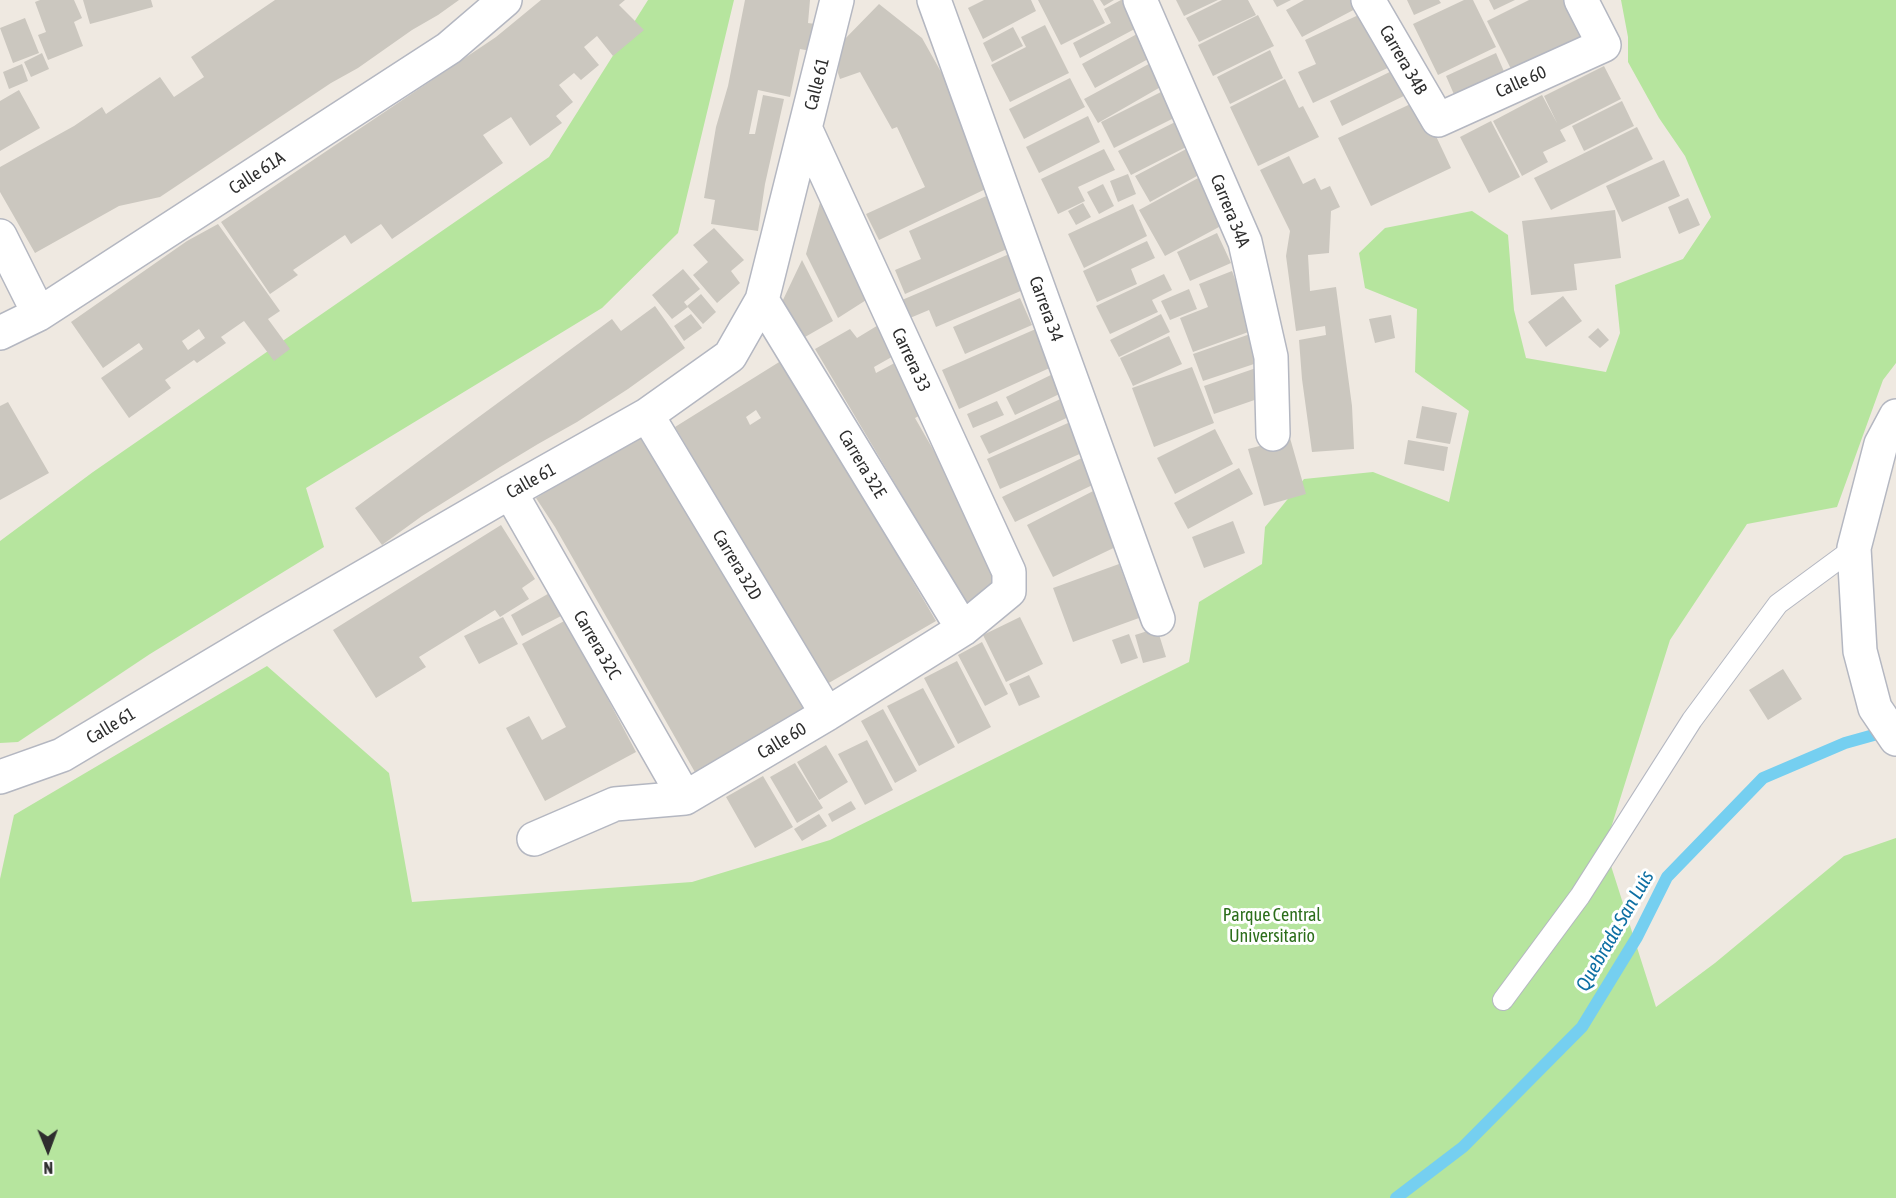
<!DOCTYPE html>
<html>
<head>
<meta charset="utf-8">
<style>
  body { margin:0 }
  #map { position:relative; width:1896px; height:1198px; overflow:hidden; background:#efe9e1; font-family:"Asap Condensed",sans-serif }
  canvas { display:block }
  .north { position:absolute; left:18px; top:1120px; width:60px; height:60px; -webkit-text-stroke:4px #fff; paint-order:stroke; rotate:179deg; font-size:16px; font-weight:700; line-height:24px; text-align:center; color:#2e2e2e }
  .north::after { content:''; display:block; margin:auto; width:21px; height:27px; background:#2e2e2e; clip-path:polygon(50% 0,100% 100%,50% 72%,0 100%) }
</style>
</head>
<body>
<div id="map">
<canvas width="1896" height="1198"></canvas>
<div class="north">N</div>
</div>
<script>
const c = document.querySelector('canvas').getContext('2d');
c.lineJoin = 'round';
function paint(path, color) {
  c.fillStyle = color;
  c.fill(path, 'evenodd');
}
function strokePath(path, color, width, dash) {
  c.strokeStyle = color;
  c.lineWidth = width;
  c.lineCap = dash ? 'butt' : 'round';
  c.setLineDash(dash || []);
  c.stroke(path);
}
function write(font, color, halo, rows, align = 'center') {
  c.font = font + ' "Asap Condensed",sans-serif';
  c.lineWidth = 6;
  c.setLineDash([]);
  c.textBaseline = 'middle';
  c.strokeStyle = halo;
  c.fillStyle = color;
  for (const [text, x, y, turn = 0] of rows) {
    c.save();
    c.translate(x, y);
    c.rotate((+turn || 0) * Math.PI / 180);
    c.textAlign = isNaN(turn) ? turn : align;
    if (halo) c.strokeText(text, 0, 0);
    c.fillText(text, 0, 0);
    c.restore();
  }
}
const green = new Path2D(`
  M 648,0 L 734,0 L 678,233 L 602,308 L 306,488 L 324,547 L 150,654 L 18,742 L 0,743 L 0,541 L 93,472 L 549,157 Z
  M 1621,0 L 1896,0 L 1896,363 L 1883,380 L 1837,507 L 1747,524 L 1670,640 L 1605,847 L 1656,1007 L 1715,963 L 1844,856 L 1896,838 L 1896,1198 L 0,1198 L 0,879 L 14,815 L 267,666 L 389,773 L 412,902 L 692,882 L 830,840 L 1189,662 L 1199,602 L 1262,564 L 1265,527 L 1304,479 L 1373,472 L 1449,502 L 1469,411 L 1415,372 L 1417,309 L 1365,288 L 1359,253 L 1385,228 L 1472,211 L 1508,235 L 1514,310 L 1526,358 L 1606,372 L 1620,333 L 1615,285 L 1683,259 L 1711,217 L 1685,156 L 1659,118 L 1628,62 L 1628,37 Z`);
const stream = new Path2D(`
  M 1396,1198 L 1463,1147 L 1582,1027 L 1637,937 L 1667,877 L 1763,778 L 1845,743 L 1888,731`);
const building = new Path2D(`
  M 40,0 L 74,0 L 82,18 L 74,22 L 83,46 L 48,60 L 38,35 L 46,32 L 35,2 Z
  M 83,0 L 151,0 L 153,7 L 90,24 Z
  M 275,0 L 459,0 L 438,15 L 412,30 L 358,68 L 331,83 L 160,197 L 119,206 L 35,253 L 0,192 L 0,167 L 74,126 L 102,107 L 106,114 L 160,77 L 174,97 L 204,77 L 191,57 Z
  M 541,0 L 625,0 L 619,5 L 644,30 L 613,56 L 597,36 L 584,47 L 599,65 L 581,80 L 574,73 L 559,85 L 573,102 L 556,116 L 562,123 L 530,146 L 511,117 L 483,135 L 503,163 L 392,239 L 381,224 L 351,244 L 345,235 L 293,270 L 298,275 L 270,294 L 221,222 L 496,37 Z
  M 745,0 L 810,0 L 808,23 L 815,24 L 811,51 L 800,49 L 790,97 L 758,90 L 749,134 L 755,134 L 763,95 L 784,99 L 765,184 L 758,231 L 711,224 L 715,200 L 704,198 L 716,127 L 728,86 Z
  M 984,0 L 1031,0 L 1036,11 L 983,39 L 968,8 Z
  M 1038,0 L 1093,0 L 1105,23 L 1061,45 Z
  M 1100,0 L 1114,0 L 1104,6 Z
  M 1121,0 L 1133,0 L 1146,23 L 1080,58 L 1073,43 L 1111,23 L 1104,9 Z
  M 1176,0 L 1218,0 L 1184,16 Z
  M 1222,0 L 1248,0 L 1256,15 L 1199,42 L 1186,18 Z
  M 1273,0 L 1291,0 L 1277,7 Z
  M 1304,0 L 1359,0 L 1361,6 L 1302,37 L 1286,10 Z
  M 1407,0 L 1439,0 L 1441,3 L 1414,15 Z
  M 1464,0 L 1473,0 L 1496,47 L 1438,75 L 1413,24 Z
  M 1489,0 L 1515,0 L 1494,10 Z
  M 1529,0 L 1577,0 L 1594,36 L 1514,75 L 1487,21 Z
  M 879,4 L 922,38 L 954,95 L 994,185 L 879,240 L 866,214 L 925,187 L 897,127 L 892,129 L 860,72 L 840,79 L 838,73 L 840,44 Z
  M 1367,11 L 1394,65 L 1313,103 L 1298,72 L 1316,64 L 1305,40 Z
  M 1258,15 L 1274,46 L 1213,76 L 1198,45 Z
  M 25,18 L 39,53 L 13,63 L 0,28 Z
  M 1045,25 L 1069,73 L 1010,102 L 991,65 L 1026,47 L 1021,37 Z
  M 1013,27 L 1023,46 L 992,62 L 983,43 Z
  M 1148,28 L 1161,52 L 1095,88 L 1082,64 Z
  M 1270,50 L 1283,78 L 1230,104 L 1217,77 Z
  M 42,53 L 49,69 L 31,77 L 24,62 Z
  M 1496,53 L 1509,83 L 1459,106 L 1446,76 Z
  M 1158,59 L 1171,81 L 1098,123 L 1084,99 Z
  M 22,64 L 28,81 L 9,89 L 3,72 Z
  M 1604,66 L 1621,99 L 1560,130 L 1566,141 L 1543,152 L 1548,162 L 1522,176 L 1493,121 L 1542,95 L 1557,123 L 1544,96 Z
  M 1400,67 L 1412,92 L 1342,126 L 1330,101 Z
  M 1070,78 L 1085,107 L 1024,139 L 1009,109 Z
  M 1285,79 L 1299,108 L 1303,106 L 1319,137 L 1258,166 L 1230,107 Z
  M 1169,88 L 1182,114 L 1114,148 L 1101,122 Z
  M 19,90 L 40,128 L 0,151 L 0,101 Z
  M 1419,100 L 1451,168 L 1371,206 L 1338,138 Z
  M 1622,101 L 1634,126 L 1584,151 L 1572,126 Z
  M 1088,116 L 1100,142 L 1039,173 L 1026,147 Z
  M 1185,117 L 1198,141 L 1131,175 L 1118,151 Z
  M 1491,121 L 1520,177 L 1489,193 L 1460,137 Z
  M 1637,127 L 1653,159 L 1551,210 L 1534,178 Z
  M 1192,146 L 1206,171 L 1150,202 L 1135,176 Z
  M 1104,149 L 1115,170 L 1078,187 L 1085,201 L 1058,214 L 1041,179 Z
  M 1289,156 L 1303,184 L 1315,178 L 1321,190 L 1330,186 L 1340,207 L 1331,211 L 1329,253 L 1308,255 L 1310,291 L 1336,287 L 1352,406 L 1354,449 L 1312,452 L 1302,379 L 1299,340 L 1326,335 L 1325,326 L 1296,331 L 1286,256 L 1290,231 L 1260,170 Z
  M 1664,160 L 1680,196 L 1622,222 L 1606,186 Z
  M 1213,170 L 1232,220 L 1165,256 L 1139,210 Z
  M 1128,174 L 1136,194 L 1118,202 L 1110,181 Z
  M 1103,184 L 1114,206 L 1099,214 L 1087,192 Z
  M 824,188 L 874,295 L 838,318 L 806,254 Z
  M 993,193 L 1016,245 L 905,294 L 895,270 L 921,259 L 909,231 Z
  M 1688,198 L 1700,225 L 1679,234 L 1668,207 Z
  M 1083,203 L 1091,217 L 1076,225 L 1068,211 Z
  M 1133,204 L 1147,236 L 1084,268 L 1068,234 Z
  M 1615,210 L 1621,258 L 1574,264 L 1577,290 L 1531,295 L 1522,221 Z
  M 218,224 L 280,311 L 268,319 L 290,349 L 274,361 L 244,321 L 221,337 L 226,343 L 197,363 L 194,360 L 165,380 L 171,388 L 129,418 L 101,378 L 143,349 L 139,343 L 103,368 L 71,322 L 187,241 ZM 199,329 L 205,338 L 188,350 L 182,341 Z
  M 714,228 L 744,260 L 731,271 L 740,283 L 717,303 L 693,275 L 708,262 L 693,245 Z
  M 1217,233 L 1231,263 L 1190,281 L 1177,252 Z
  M 1147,241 L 1155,258 L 1131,269 L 1137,284 L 1097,302 L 1083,271 Z
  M 1014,252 L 1030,287 L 936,327 L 929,310 L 910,318 L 902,300 Z
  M 802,260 L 833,321 L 805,337 L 782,302 Z
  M 683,269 L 700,289 L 684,302 L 688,307 L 672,319 L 652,295 Z
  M 1232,271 L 1254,330 L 1193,352 L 1180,318 L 1208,307 L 1199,284 Z
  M 1164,274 L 1172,290 L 1152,300 L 1158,312 L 1110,334 L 1096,306 Z
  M 1189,289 L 1197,309 L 1170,320 L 1161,301 Z
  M 701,294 L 716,312 L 703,324 L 687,306 Z
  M 1563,296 L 1582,321 L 1546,347 L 1528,322 Z
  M 1020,298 L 1032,325 L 965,354 L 953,327 Z
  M 655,306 L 685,348 L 628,389 L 577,422 L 538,444 L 500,467 L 422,516 L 382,545 L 355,508 L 612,319 L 621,331 Z
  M 691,314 L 702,328 L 684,341 L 674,326 Z
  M 1161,314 L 1170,332 L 1119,357 L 1110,340 Z
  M 1391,315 L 1395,338 L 1375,343 L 1369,319 Z
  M 880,324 L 897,354 L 874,367 L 876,373 L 902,359 L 932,409 L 915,418 L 1007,578 L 966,603 L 815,349 L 850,329 L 857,338 Z
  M 1038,328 L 1054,366 L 959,409 L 942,370 Z
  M 1598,328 L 1609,340 L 1600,348 L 1588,337 Z
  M 1253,333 L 1263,361 L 1203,381 L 1193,354 Z
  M 1169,336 L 1182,364 L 1133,386 L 1120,358 Z
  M 784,359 L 906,561 L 902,563 L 936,621 L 827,684 L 675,427 ZM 756,410 L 761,418 L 750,425 L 746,417 Z
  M 1192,367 L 1214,423 L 1154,447 L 1132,388 Z
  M 1259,367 L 1269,395 L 1214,414 L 1204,386 Z
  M 1061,370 L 1070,389 L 1015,415 L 1006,397 Z
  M 1067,396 L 1075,414 L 989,454 L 980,436 Z
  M 997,401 L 1004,415 L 973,428 L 967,414 Z
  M 8,402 L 49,473 L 0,500 L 0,406 Z
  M 1422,406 L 1457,413 L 1450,444 L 1416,438 Z
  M 1077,419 L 1091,449 L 1000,489 L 987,459 Z
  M 1215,429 L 1233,464 L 1175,494 L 1157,458 Z
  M 647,431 L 809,710 L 696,774 L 555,527 L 536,498 Z
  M 1290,438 L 1306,494 L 1264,506 L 1248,449 Z
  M 1408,440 L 1448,447 L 1444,471 L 1404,464 Z
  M 1090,454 L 1103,480 L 1015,522 L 1002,497 Z
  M 1239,468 L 1253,494 L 1188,529 L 1174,503 Z
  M 1099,488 L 1126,542 L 1053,577 L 1027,525 Z
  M 1233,521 L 1245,553 L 1204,568 L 1192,537 Z
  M 501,525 L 535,579 L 522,588 L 529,599 L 500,617 L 495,610 L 419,657 L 426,667 L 376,698 L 333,630 Z
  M 1119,564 L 1139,618 L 1073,642 L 1053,588 Z
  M 553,591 L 565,614 L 522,636 L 511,615 Z
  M 503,617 L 518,644 L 479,664 L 464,636 Z
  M 1020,617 L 1043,664 L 1006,682 L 983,635 Z
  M 566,620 L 636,752 L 545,801 L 506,728 L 529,716 L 542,740 L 566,727 L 522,644 Z
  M 1157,628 L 1166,657 L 1143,663 L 1135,635 Z
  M 1129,634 L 1138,658 L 1121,664 L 1112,640 Z
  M 982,642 L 1008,694 L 985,706 L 958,655 Z
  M 957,661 L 991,727 L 958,744 L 924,678 Z
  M 1783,669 L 1802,699 L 1768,720 L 1749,690 Z
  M 1029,675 L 1040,697 L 1019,706 L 1009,684 Z
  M 923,688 L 955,747 L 919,766 L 887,706 Z
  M 883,709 L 917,771 L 895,783 L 861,721 Z
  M 867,740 L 893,790 L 865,805 L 838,754 Z
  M 826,745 L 848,782 L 819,800 L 797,762 Z
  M 795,763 L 823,808 L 797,823 L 770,777 Z
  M 763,776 L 793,827 L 755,848 L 726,797 Z
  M 851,801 L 856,809 L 832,822 L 828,814 Z
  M 819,814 L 827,826 L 802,841 L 794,829 Z`);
const service = new Path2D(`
  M 1503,1000 L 1580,896 L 1692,720 L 1778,604 L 1854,548`);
const minor = new Path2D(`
  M 934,0 L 1158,619
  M 1140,0 L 1245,242 L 1271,357 L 1273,434
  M 1368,0 L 1438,120 L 1604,45 L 1581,0
  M 0,236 L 39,314
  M 762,300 L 963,629
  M 0,333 L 39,314 L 449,48 L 505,0
  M 647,415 L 827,714
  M 510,492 L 685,798
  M 0,777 L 62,755 L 270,631 L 510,492 L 647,415 L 730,356 L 762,300 L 837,0
  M 534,839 L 615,804 L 685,798 L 827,714 L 963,629 L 1009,591 L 1009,572 L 806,130`);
const secondary = new Path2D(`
  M 1896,416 L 1881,444 L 1854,548 L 1860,651 L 1875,708 L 1896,739`);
const streetNames = [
  ["Carrera 34B",1403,60,60],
  ["Calle 60",1521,82,-24],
  ["Calle 61",817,84,-76],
  ["Calle 61A",257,173,-33],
  ["Carrera 34A",1230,211,68],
  ["Carrera 34",1046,309,70],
  ["Carrera 33",911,360,65],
  ["Carrera 32E",862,464,59],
  ["Calle 61",531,481,-29],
  ["Carrera 32D",737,565,59],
  ["Carrera 32C",597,645,60],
  ["Calle 61",111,726,-31],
  ["Calle 60",782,741,-31]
];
const parkNames = [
  ["Parque Central",1272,915],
  ["Universitario",1272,936]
];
const waterNames = [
  ["Quebrada San Luis",1615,931,-60]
];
paint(green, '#b6e59e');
strokePath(stream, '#75cff0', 12);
paint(building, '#cbc7bf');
strokePath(service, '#b4b7c1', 22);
strokePath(minor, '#b4b7c1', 36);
strokePath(secondary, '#b4b7c1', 36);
strokePath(service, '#fff', 20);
strokePath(minor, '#fff', 33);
strokePath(secondary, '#fff', 33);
write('18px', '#2e2e2e', '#fff', streetNames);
write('18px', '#2c6e1b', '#fff', parkNames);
write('italic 20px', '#0d6fa3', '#fff', waterNames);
</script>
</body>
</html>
